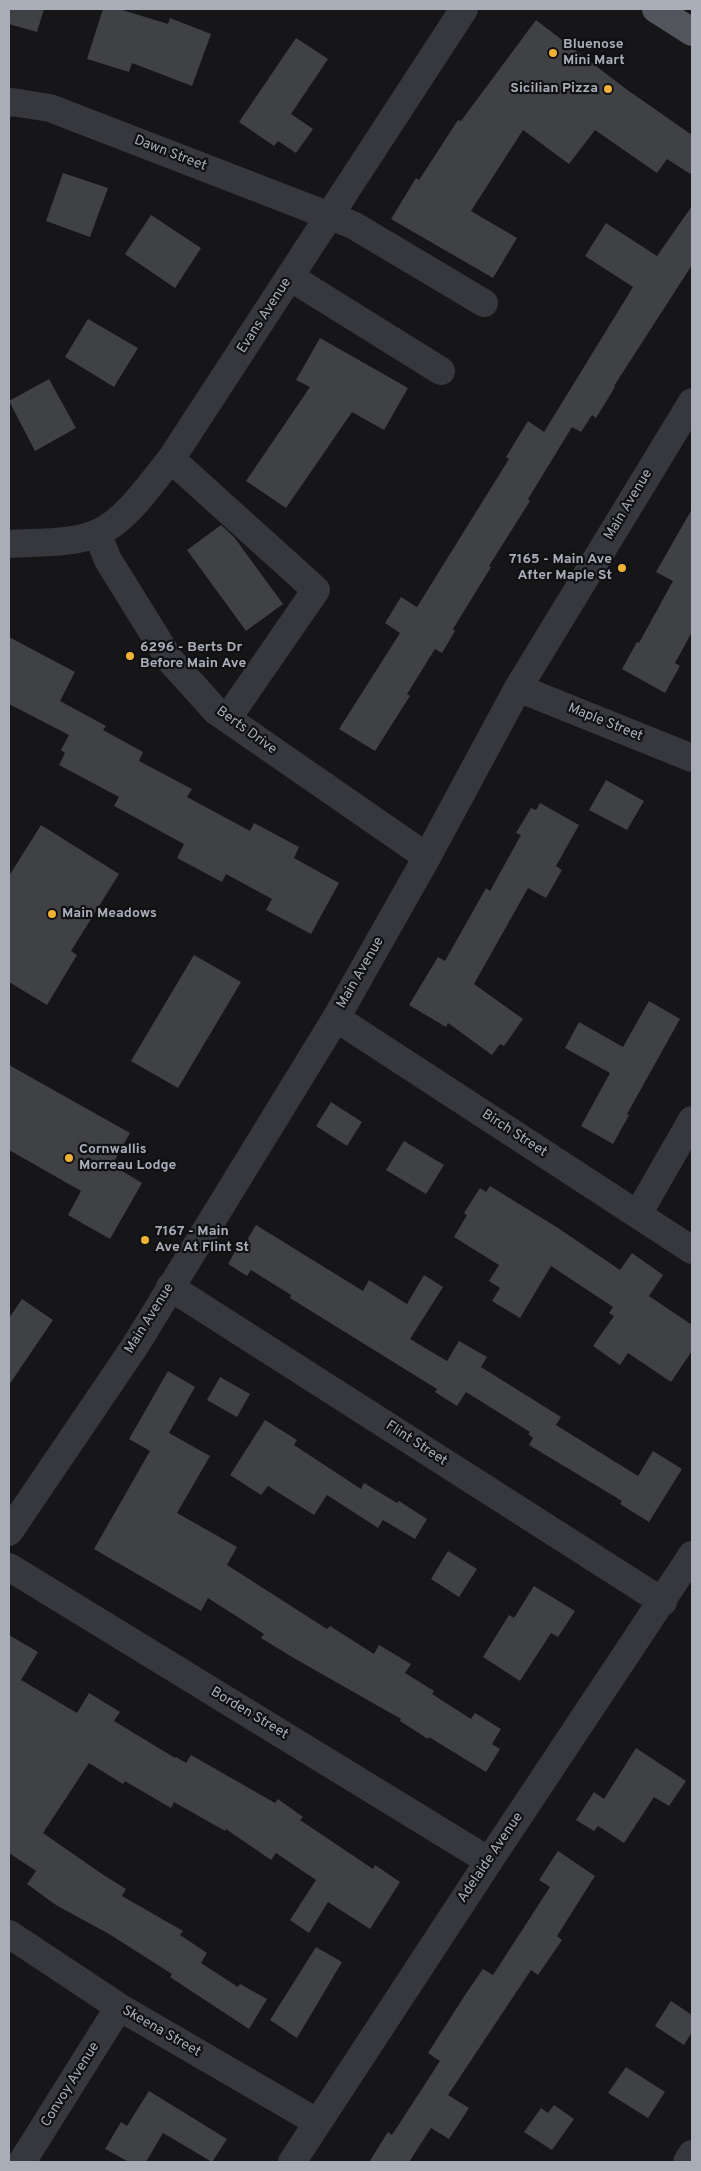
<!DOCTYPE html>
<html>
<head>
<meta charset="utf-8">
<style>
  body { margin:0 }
  #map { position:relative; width:701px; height:2171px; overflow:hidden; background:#161618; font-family:Overpass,sans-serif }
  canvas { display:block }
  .frame { position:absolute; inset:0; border:10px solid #a8adb8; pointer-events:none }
</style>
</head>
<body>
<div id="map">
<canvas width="701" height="2171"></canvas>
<div class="frame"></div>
</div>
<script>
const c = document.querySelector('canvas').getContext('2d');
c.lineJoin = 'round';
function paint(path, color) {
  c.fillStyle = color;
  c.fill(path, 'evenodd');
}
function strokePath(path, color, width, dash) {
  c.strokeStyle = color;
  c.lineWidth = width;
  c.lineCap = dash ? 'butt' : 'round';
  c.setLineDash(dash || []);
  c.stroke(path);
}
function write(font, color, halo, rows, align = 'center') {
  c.font = font + ' Overpass,sans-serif';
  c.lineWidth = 4.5;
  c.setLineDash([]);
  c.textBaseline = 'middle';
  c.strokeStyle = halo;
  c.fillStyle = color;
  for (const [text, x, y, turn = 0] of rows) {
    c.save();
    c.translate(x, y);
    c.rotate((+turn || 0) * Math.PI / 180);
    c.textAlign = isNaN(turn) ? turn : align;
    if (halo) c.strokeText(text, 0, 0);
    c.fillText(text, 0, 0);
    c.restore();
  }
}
const building = new Path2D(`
  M 9,9 L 44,9 L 37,32 L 9,24 Z
  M 103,9 L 119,9 L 168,24 L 170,18 L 211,34 L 192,86 L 132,63 L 129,72 L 87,59 Z
  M 536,20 L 626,89 L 692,135 L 692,175 L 667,159 L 657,173 L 595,130 L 569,164 L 523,130 L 471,211 L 517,238 L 493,278 L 391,219 L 416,178 L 419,180 L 458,120 L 461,121 Z
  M 296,38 L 328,59 L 291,114 L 313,129 L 296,153 L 278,141 L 274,146 L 239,122 Z
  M 63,173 L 108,188 L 90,237 L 46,221 Z
  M 692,206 L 692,265 L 614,386 L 615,387 L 596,418 L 592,415 L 581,432 L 572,427 L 528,499 L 530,501 L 489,566 L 491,567 L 453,629 L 455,631 L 442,653 L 435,649 L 407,694 L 410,696 L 375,751 L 339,729 L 400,633 L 385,623 L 401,597 L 417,607 L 509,459 L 506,457 L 528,421 L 544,432 L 633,287 L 585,256 L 606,223 L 657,256 Z
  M 151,215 L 201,248 L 175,288 L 125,254 Z
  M 88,319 L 138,348 L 114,387 L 65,357 Z
  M 320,338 L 408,388 L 384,430 L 352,412 L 286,508 L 246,481 L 310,387 L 296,380 Z
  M 49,379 L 76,428 L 35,451 L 9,401 Z
  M 692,509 L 692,632 L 675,663 L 680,666 L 665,693 L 622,669 L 637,642 L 639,643 L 673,581 L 656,572 Z
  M 221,525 L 234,537 L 283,604 L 246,631 L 187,550 Z
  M 9,637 L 75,672 L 60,701 L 106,726 L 103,730 L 143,752 L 139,761 L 192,789 L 187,797 L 250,831 L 254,823 L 299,847 L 294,858 L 339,883 L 311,934 L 266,910 L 272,899 L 226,874 L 222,882 L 177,858 L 184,844 L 114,806 L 119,797 L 59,765 L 65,753 L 61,750 L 69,735 L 9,704 Z
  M 606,780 L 644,801 L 627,830 L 589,810 Z
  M 540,803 L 579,825 L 556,866 L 562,870 L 546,898 L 528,888 L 474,984 L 523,1019 L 504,1046 L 500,1044 L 492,1055 L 448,1023 L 446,1027 L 409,1005 L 438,957 L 445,961 L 486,888 L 490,891 L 521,835 L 516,833 L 531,808 L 536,810 Z
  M 41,825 L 119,874 L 71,951 L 77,955 L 47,1005 L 9,982 L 9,876 Z
  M 194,955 L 241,982 L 178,1088 L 131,1061 Z
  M 649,1001 L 680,1019 L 627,1114 L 629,1115 L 613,1144 L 581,1126 L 610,1073 L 565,1048 L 579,1022 L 623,1047 Z
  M 9,1065 L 130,1133 L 112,1165 L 142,1183 L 110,1239 L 68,1215 L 81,1191 L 9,1150 Z
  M 331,1102 L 362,1122 L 347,1146 L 316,1126 Z
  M 404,1141 L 444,1165 L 426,1194 L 386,1170 Z
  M 490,1186 L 558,1228 L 620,1270 L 632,1253 L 663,1275 L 649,1296 L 692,1325 L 692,1351 L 671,1382 L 628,1353 L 620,1365 L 593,1346 L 614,1316 L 609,1313 L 613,1307 L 551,1266 L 520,1318 L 492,1301 L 500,1288 L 489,1281 L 499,1265 L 454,1237 L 467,1215 L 464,1213 L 480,1188 L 486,1192 Z
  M 256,1225 L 363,1291 L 369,1280 L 407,1304 L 424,1275 L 443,1287 L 410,1339 L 447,1361 L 459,1341 L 487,1357 L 481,1367 L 561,1417 L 556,1425 L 638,1476 L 653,1451 L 682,1469 L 649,1522 L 620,1504 L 622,1501 L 529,1445 L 533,1438 L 528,1434 L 530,1432 L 466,1392 L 457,1406 L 435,1392 L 437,1389 L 290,1298 L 291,1295 L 251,1270 L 247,1276 L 228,1264 L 240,1243 L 244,1245 Z
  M 22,1299 L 53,1320 L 9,1385 L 9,1318 Z
  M 168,1371 L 195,1387 L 169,1433 L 210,1456 L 177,1513 L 237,1547 L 227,1565 L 327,1629 L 330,1626 L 374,1654 L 379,1645 L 411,1664 L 405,1673 L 434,1691 L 432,1694 L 471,1719 L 475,1713 L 501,1729 L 492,1744 L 500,1749 L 486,1772 L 429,1737 L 428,1739 L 400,1721 L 401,1719 L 292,1657 L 261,1638 L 264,1634 L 208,1598 L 201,1611 L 94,1549 L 150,1451 L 129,1439 Z
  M 220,1377 L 250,1394 L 237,1417 L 207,1400 Z
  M 265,1420 L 297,1440 L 294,1445 L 361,1489 L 364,1483 L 397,1503 L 399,1501 L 427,1519 L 415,1539 L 383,1520 L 378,1528 L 327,1495 L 314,1515 L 268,1486 L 261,1495 L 230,1475 Z
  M 448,1551 L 477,1569 L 459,1597 L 431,1579 Z
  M 534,1586 L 575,1611 L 558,1637 L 551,1633 L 520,1681 L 483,1657 L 509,1615 L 514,1618 Z
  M 9,1635 L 38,1652 L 21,1680 L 77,1713 L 89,1693 L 120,1712 L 114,1721 L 175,1758 L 176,1757 L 186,1763 L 191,1755 L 275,1803 L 278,1799 L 303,1817 L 300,1820 L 373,1869 L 375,1865 L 400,1882 L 370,1929 L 328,1902 L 309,1933 L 290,1920 L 316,1880 L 276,1853 L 271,1860 L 226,1829 L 225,1831 L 174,1802 L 171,1808 L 125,1781 L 123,1784 L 89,1763 L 43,1833 L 105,1876 L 126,1889 L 122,1896 L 183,1931 L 180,1935 L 207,1953 L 201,1963 L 238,1987 L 240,1984 L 267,1999 L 249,2029 L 170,1977 L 172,1974 L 109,1934 L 56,1905 L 27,1884 L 36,1871 L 9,1853 Z
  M 636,1748 L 686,1781 L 669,1806 L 654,1797 L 624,1843 L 598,1826 L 594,1831 L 576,1820 L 594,1792 L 604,1799 Z
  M 558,1851 L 595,1876 L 557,1936 L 562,1940 L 538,1975 L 531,1970 L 448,2095 L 469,2108 L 449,2139 L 431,2128 L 409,2162 L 369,2162 L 388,2132 L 392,2135 L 440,2061 L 428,2053 L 465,1995 L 483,1969 L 493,1975 L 550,1887 L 539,1880 Z
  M 316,1947 L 342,1962 L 297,2038 L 270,2020 Z
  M 671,2001 L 692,2015 L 692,2032 L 684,2045 L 655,2026 Z
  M 626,2067 L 665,2092 L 648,2118 L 608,2093 Z
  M 149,2091 L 227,2139 L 212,2162 L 163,2133 L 146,2162 L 129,2162 L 105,2149 L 121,2122 L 127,2126 Z
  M 554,2105 L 574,2119 L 552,2150 L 524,2132 L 541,2108 L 548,2113 Z`);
const minor = new Path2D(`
  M 9,103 L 12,102 L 50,108 L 353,225 L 484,303
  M 290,277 L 441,371
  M 171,459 L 316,590 L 227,719
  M 97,533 L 108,560 L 170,660 L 216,711 L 427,857
  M 9,544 C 35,542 74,544 98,533 C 128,519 150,484 171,459 L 464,9
  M 518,688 L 692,758
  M 336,1018 L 692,1250
  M 638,1214 L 692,1120
  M 170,1287 L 663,1602
  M 9,1532 L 135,1346 L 336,1018 L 427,857 L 518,688 L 692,402
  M 9,1567 L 489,1861
  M 9,1934 L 119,2007 L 317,2122
  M 22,2162 L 119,2007
  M 292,2162 L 489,1861 L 692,1555
  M 687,2162 L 692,2154`);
const major = new Path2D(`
  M 656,9 L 692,32`);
const markers = [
  [553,53,5,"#f2b134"],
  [608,89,5,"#f2b134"],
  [622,568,5,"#f2b134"],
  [130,656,5,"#f2b134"],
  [52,914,5,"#f2b134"],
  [69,1158,5,"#f2b134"],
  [145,1240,5,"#f2b134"]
];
const poiNames = [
  ["Bluenose",563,45],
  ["Mini Mart",563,61],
  ["Sicilian Pizza",598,89,"right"],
  ["7165 - Main Ave",612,560,"right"],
  ["After Maple St",612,576,"right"],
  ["6296 - Berts Dr",140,648],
  ["Before Main Ave",140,664],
  ["Main Meadows",62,914],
  ["Cornwallis",79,1150],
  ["Morreau Lodge",79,1166],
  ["7167 - Main",155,1232],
  ["Ave At Flint St",155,1248]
];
const streetNames = [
  ["Dawn Street",170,154,21],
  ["Evans Avenue",265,316,-57],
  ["Main Avenue",629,505,-59],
  ["Maple Street",605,723,22],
  ["Berts Drive",246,731,36],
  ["Main Avenue",361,973,-60],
  ["Birch Street",514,1134,33],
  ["Main Avenue",150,1319,-58],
  ["Flint Street",416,1444,33],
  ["Borden Street",249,1714,31],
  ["Adelaide Avenue",491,1858,-56],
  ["Skeena Street",161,2032,30],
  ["Convoy Avenue",71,2085,-58]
];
paint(building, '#404145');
strokePath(minor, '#37383d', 28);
strokePath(major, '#53555c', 28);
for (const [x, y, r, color] of markers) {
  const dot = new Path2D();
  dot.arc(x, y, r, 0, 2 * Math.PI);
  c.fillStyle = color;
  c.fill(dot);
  strokePath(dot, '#111113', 2);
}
write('bold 14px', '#a8adb8', '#111113', poiNames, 'left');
write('14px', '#a8adb8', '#111113', streetNames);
</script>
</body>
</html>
